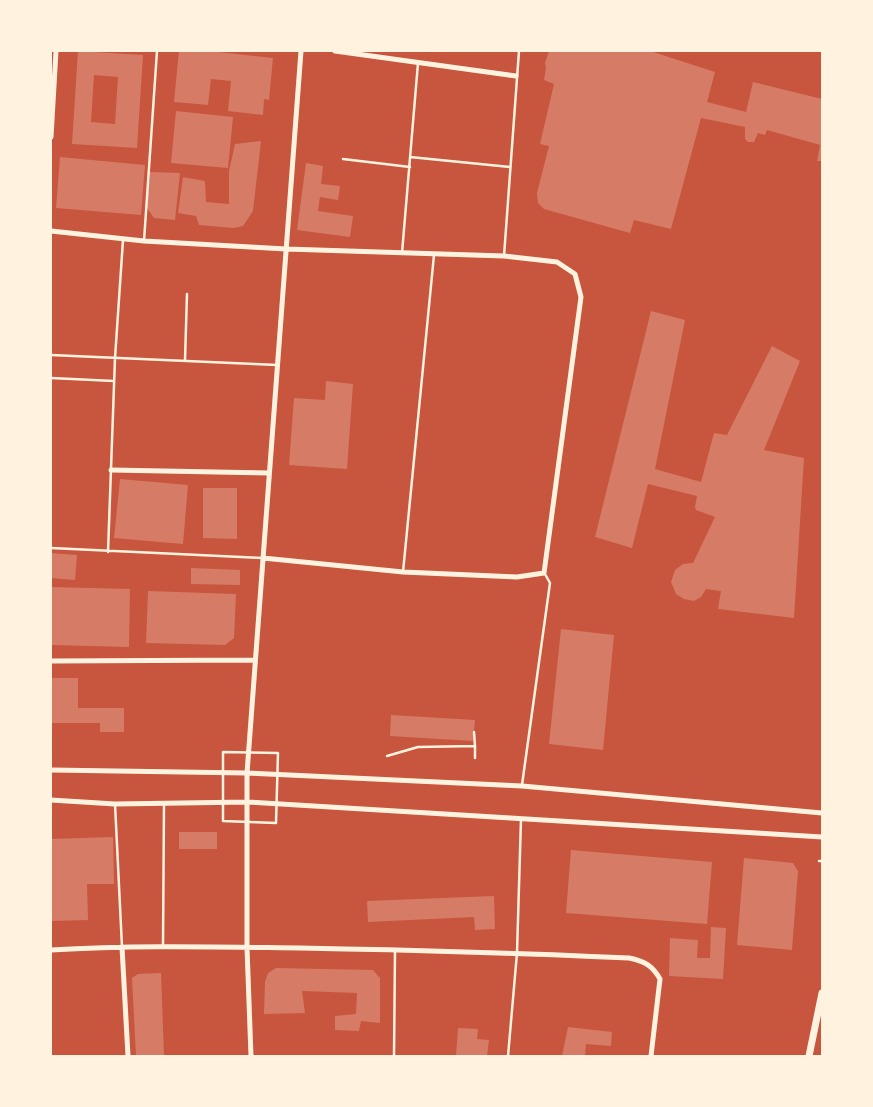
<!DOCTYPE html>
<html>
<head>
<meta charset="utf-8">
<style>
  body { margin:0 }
  #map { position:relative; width:873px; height:1107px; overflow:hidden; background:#c8553d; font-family:"Titillium Web",sans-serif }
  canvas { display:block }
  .frame { position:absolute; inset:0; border:52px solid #fff3e0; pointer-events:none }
</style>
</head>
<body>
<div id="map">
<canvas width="873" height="1107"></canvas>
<div class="frame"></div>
</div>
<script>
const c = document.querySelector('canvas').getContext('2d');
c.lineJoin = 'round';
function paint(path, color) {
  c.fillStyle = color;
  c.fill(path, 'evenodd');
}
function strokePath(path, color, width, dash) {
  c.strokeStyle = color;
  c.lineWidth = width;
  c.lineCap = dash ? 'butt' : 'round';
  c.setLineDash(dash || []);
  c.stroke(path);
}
const building = new Path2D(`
  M 78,51 L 143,55 L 137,148 L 72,144 ZM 94,75 L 118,77 L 115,124 L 91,122 Z
  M 179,51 L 209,51 L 273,58 L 269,100 L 264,99 L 263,115 L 228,111 L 231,81 L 211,79 L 208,105 L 174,102 Z
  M 549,51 L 650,51 L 715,72 L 707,102 L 746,112 L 753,82 L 822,99 L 822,161 L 817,161 L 820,145 L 767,130 L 765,135 L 758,133 L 754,142 L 748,142 L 745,139 L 745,127 L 701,118 L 671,229 L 634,220 L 630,233 L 544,209 L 538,203 L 537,193 L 549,146 L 540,144 L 554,84 L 544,80 L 546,68 L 545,63 Z
  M 176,111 L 233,117 L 228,168 L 171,163 Z
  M 261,141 L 253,211 L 243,226 L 234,228 L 199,225 L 196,216 L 178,213 L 183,177 L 205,181 L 206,202 L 229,204 L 229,171 L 235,144 Z
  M 60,157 L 145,165 L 141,215 L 56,208 Z
  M 306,163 L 323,166 L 321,184 L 340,186 L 338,200 L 320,197 L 318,211 L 353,216 L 350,237 L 297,230 Z
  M 150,172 L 180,173 L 175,220 L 154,218 L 147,208 Z
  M 651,311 L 685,320 L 655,469 L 701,482 L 714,433 L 727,435 L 772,346 L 800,361 L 764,450 L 804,458 L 794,618 L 718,609 L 721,591 L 706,589 L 701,597 L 694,601 L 684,599 L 676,594 L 671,582 L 675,570 L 683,564 L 693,563 L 715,517 L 696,510 L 695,507 L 697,496 L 648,484 L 632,548 L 595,537 Z
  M 326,381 L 353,384 L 347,469 L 289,465 L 294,398 L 325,400 Z
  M 120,479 L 188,485 L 183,544 L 114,538 Z
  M 203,488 L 237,488 L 237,539 L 203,538 Z
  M 51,553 L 77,555 L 75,580 L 51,578 Z
  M 191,568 L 240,570 L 240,585 L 191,584 Z
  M 51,587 L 130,589 L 129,647 L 51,645 Z
  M 148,591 L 236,594 L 234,638 L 225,645 L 146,643 Z
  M 561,629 L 614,635 L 603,750 L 549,744 Z
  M 51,678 L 78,678 L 78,708 L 124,708 L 124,732 L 100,732 L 100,723 L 51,723 Z
  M 391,715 L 475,720 L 473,741 L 390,736 Z
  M 179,832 L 217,832 L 217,849 L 179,849 Z
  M 113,837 L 114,884 L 87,884 L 88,920 L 51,921 L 51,839 Z
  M 571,850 L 712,862 L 707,924 L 566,913 Z
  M 744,858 L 793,863 L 798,871 L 792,950 L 737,945 Z
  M 494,896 L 495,929 L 475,930 L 474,917 L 368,922 L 367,901 Z
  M 711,927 L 726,928 L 723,979 L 669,976 L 670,938 L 698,940 L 697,958 L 710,958 Z
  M 276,968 L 373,970 L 380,978 L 380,1023 L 361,1021 L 359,1031 L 335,1030 L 335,1016 L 356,1014 L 357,993 L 302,991 L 305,1013 L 264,1014 L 265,982 L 268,973 Z
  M 161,973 L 164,1056 L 136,1056 L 132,978 L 138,974 Z
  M 568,1027 L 612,1032 L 611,1046 L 586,1044 L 585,1056 L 562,1056 Z
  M 458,1028 L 478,1029 L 477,1039 L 489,1040 L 487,1056 L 456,1056 Z`);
const path = new Path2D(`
  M 223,752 L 278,753 L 276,823 L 223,821 Z
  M 387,756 L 418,747 L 475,746 L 474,732
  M 475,758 L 475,746
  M 819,861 L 822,861`);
const service = new Path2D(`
  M 410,157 L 510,167
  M 343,159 L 410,167
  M 144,241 L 157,51
  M 402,253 L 418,63
  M 504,256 L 519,51
  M 51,355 L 277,365
  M 185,360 L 187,294
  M 51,378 L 114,381
  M 51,548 L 262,558
  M 108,552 L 115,358 L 123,240
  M 403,572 L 434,255
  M 522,785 L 550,583 L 545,574
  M 115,804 L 122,947
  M 163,945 L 164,804
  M 394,1056 L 395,951
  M 508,1056 L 517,953 L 521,819`);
const minor = new Path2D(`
  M 335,51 L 516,76
  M 51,137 L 56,51
  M 51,231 L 144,241 L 286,249 L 504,256 L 557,262 L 575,274 L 581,297 L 544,573 L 517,577 L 403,572 L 263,558
  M 111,470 L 269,473
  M 51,661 L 255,660
  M 51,770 L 247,773 L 522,786 L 822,813
  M 51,800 L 115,804 L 248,802 L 822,837
  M 122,947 L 128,1056
  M 51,950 C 134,945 217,947 300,948 C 410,950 519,953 629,958 C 644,961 652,965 660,979 L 651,1056
  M 251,1056 L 247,948 L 247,773 L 301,51`);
const tertiary = new Path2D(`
  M 809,1056 L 822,993`);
paint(building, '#d67c66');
strokePath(path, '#fff3e0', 2.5);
strokePath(service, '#fff3e0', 2.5);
strokePath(minor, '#fff3e0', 5);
strokePath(tertiary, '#fff3e0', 7);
</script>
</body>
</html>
